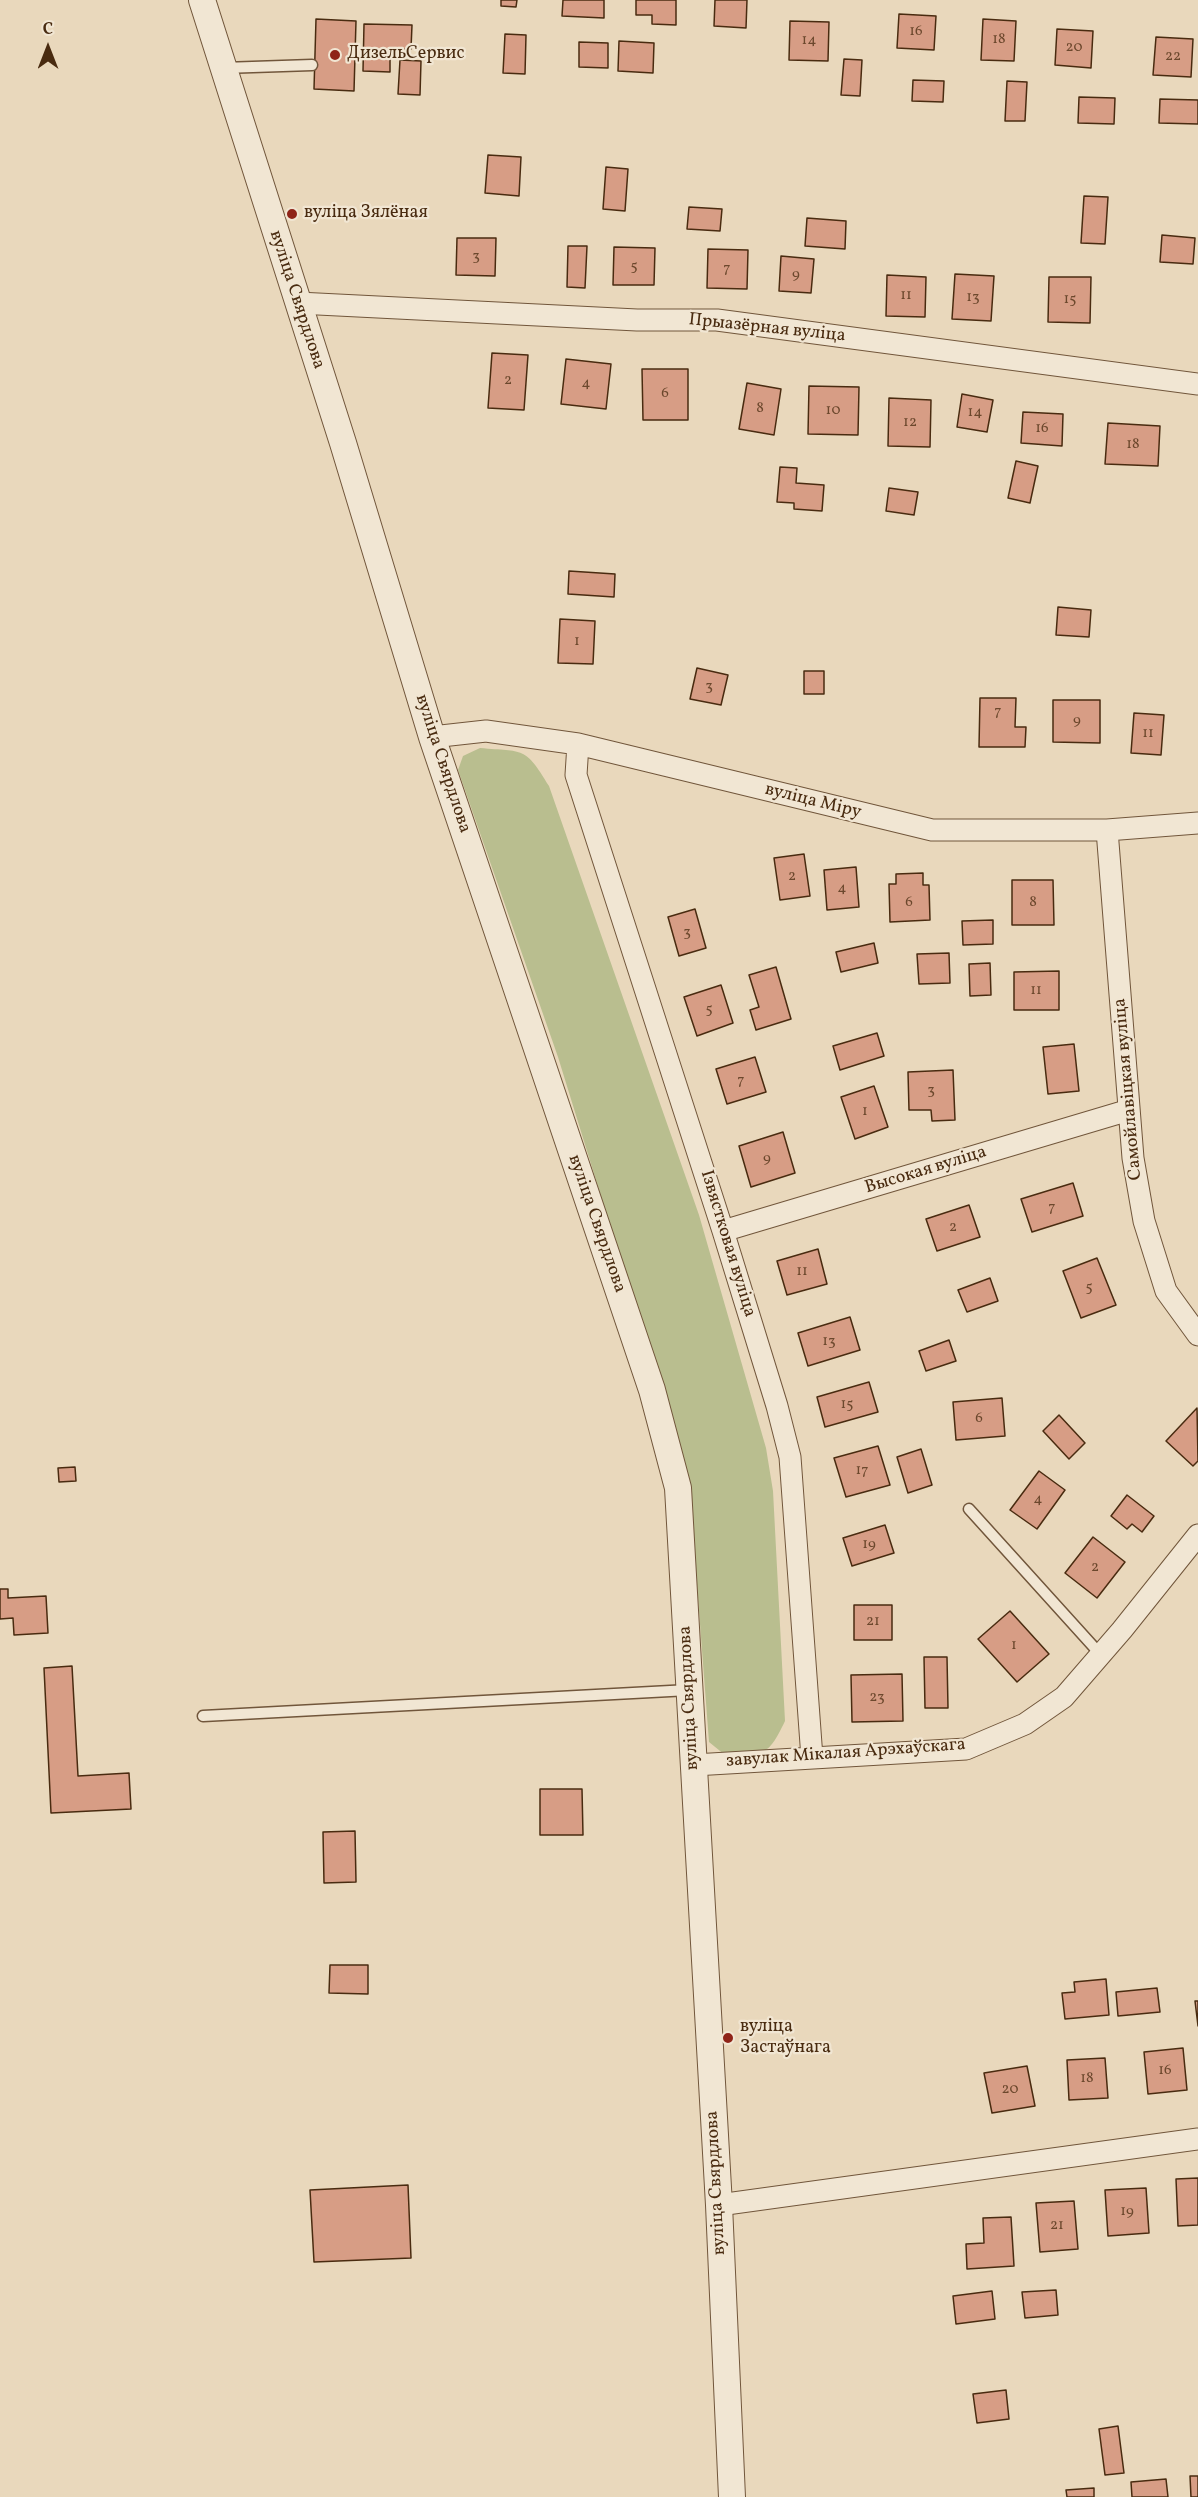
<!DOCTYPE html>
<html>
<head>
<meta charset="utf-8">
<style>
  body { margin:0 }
  #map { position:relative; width:1198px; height:2497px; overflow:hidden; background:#e9d8bc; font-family:Vollkorn,serif }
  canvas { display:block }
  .north { position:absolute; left:18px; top:18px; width:60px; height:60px; -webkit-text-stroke:4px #f1e6d3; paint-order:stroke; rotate:0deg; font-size:16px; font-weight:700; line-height:24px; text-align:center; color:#492b10 }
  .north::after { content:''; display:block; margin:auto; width:21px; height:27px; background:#492b10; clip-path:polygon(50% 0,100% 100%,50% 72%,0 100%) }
</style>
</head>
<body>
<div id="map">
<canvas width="1198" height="2497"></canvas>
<div class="north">С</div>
</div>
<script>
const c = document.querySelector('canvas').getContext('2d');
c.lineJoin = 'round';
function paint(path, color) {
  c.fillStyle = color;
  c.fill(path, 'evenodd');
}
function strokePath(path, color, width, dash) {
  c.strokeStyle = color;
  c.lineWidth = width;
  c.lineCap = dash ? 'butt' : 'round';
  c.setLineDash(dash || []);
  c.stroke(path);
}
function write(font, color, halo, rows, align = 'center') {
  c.font = font + ' Vollkorn,serif';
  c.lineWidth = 4.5;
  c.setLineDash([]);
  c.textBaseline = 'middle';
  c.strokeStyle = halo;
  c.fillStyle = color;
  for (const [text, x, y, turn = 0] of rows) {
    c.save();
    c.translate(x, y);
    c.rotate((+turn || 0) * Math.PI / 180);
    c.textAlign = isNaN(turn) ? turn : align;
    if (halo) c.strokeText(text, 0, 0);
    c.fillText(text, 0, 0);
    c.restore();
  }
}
const green = new Path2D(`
  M 480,748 C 524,752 525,746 549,786 L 699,1215 L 766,1448 L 773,1491 L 785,1721 C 767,1759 764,1753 725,1755 L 709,1742 L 691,1506 L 682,1459 L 558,1057 L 458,770 L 463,756 Z`);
const building = new Path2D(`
  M 501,0 L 517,0 L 516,7 L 501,6 Z
  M 563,0 L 604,0 L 604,18 L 562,16 Z
  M 636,0 L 676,0 L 676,25 L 652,24 L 652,15 L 636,15 Z
  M 715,0 L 747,0 L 746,28 L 714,26 Z
  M 899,14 L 936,16 L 934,50 L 897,48 Z
  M 316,19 L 356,21 L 354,91 L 314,89 Z
  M 983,19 L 1016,21 L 1014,61 L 981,60 Z
  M 790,21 L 829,22 L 828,61 L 789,60 Z
  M 364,24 L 412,25 L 411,49 L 390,49 L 390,72 L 363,71 Z
  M 1057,29 L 1093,31 L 1091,68 L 1055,65 Z
  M 505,34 L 526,35 L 525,74 L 503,73 Z
  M 1156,37 L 1193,39 L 1191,77 L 1153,75 Z
  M 619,41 L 654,43 L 653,73 L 618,71 Z
  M 579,42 L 608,43 L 608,68 L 579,67 Z
  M 844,59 L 862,60 L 860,96 L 841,95 Z
  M 400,60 L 421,61 L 420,95 L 398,94 Z
  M 913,80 L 944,81 L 943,102 L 912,101 Z
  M 1007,81 L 1027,82 L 1025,121 L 1005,121 Z
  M 1079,97 L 1115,98 L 1114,124 L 1078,123 Z
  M 1160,99 L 1198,100 L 1198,124 L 1159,123 Z
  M 488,155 L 521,157 L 519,196 L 485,193 Z
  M 606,167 L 628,169 L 625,211 L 603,209 Z
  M 1084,196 L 1108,197 L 1105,244 L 1081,243 Z
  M 689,207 L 722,209 L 720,231 L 687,229 Z
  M 807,218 L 846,221 L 845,249 L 805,246 Z
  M 1162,235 L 1195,238 L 1193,264 L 1160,262 Z
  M 457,238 L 496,238 L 495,276 L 456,275 Z
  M 568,246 L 587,246 L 585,288 L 567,287 Z
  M 614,247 L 655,248 L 654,285 L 613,285 Z
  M 708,249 L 748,250 L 747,289 L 707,288 Z
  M 781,256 L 814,259 L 811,293 L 779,291 Z
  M 955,274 L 994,276 L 991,321 L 952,319 Z
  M 887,275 L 926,277 L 925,317 L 886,316 Z
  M 1049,277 L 1091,277 L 1090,323 L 1048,322 Z
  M 492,353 L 528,355 L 524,410 L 488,408 Z
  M 566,359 L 611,364 L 606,409 L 561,404 Z
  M 642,369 L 688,369 L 688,420 L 643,420 Z
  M 747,383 L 781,389 L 774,435 L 739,429 Z
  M 809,386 L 859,387 L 858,435 L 808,434 Z
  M 962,394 L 993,400 L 987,432 L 957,427 Z
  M 889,398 L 931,400 L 930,447 L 888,446 Z
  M 1023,412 L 1063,414 L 1062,446 L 1021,443 Z
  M 1108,423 L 1160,426 L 1158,466 L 1105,464 Z
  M 1016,461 L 1038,466 L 1030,503 L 1008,498 Z
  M 780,467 L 797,468 L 796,483 L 824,485 L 822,511 L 794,509 L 794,503 L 777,502 Z
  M 889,488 L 918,492 L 914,515 L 886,511 Z
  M 569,571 L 615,574 L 614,597 L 568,594 Z
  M 1058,607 L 1091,610 L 1089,637 L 1056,635 Z
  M 560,619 L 595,621 L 593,664 L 558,663 Z
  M 697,668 L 728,675 L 721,705 L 690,699 Z
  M 804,671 L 824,671 L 824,694 L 804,694 Z
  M 980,698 L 1016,698 L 1015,727 L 1026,727 L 1025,747 L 979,747 Z
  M 1053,700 L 1100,700 L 1100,743 L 1053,742 Z
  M 1134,713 L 1164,715 L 1161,755 L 1131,753 Z
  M 804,854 L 810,896 L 780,900 L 774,858 Z
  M 856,867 L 859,907 L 827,910 L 824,870 Z
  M 923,873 L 923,885 L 929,885 L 930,920 L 890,922 L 889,884 L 896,884 L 896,874 Z
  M 1012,880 L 1053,880 L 1054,925 L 1012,925 Z
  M 695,909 L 706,948 L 679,956 L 668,917 Z
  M 993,920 L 993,944 L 963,945 L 962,921 Z
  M 874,943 L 878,963 L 841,972 L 836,952 Z
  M 949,953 L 950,983 L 919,984 L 917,954 Z
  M 990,963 L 991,995 L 970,996 L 969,964 Z
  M 776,967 L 791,1019 L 756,1030 L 750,1010 L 759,1007 L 749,975 Z
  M 1059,971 L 1059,1010 L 1014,1010 L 1014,972 Z
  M 721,985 L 733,1023 L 697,1036 L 684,997 Z
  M 877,1033 L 884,1056 L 840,1070 L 833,1046 Z
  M 1074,1044 L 1079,1091 L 1048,1094 L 1043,1047 Z
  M 755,1057 L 766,1092 L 727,1104 L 716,1069 Z
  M 953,1070 L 955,1120 L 932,1121 L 931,1110 L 909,1110 L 908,1072 Z
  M 874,1086 L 888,1127 L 855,1139 L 841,1097 Z
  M 783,1132 L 795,1173 L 751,1187 L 739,1146 Z
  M 1073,1183 L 1083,1216 L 1032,1232 L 1021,1199 Z
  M 969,1205 L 980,1237 L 937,1251 L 926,1219 Z
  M 818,1249 L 827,1284 L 787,1295 L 777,1261 Z
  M 1097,1258 L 1116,1305 L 1081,1318 L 1063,1271 Z
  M 990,1278 L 998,1301 L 967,1312 L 958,1290 Z
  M 850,1317 L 860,1350 L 808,1366 L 798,1333 Z
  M 949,1340 L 956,1361 L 926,1371 L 919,1351 Z
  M 869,1382 L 878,1412 L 825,1427 L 817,1397 Z
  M 1002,1398 L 1005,1436 L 956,1440 L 953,1402 Z
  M 1197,1408 L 1198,1461 L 1193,1466 L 1166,1441 Z
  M 1059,1415 L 1085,1443 L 1069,1459 L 1043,1431 Z
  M 878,1446 L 890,1485 L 846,1497 L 834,1458 Z
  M 921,1449 L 932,1485 L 908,1493 L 897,1457 Z
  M 75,1467 L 76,1481 L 59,1482 L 58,1468 Z
  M 1039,1471 L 1065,1490 L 1037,1529 L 1010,1510 Z
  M 1127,1495 L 1154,1516 L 1142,1532 L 1132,1524 L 1127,1529 L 1111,1516 Z
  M 885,1525 L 894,1553 L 852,1566 L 843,1538 Z
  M 1093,1537 L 1125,1562 L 1097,1598 L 1065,1573 Z
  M 0,1589 L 8,1589 L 8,1598 L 46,1596 L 48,1633 L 14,1635 L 13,1618 L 0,1619 Z
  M 854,1605 L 892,1605 L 892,1640 L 854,1640 Z
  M 1010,1611 L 1049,1654 L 1017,1682 L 978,1639 Z
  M 924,1657 L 947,1657 L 948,1708 L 925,1708 Z
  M 72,1666 L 78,1776 L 129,1773 L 131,1809 L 51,1813 L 44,1668 Z
  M 902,1674 L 903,1721 L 852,1722 L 851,1675 Z
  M 540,1789 L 582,1789 L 583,1835 L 540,1835 Z
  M 355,1831 L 356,1882 L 324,1883 L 323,1832 Z
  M 330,1965 L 368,1965 L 368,1994 L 329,1993 Z
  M 1106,1979 L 1109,2015 L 1065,2019 L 1062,1993 L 1075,1992 L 1074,1982 Z
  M 1157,1988 L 1160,2012 L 1118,2016 L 1116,1992 Z
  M 1195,2001 L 1198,2001 L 1198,2026 Z
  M 1183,2048 L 1187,2090 L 1148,2094 L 1144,2052 Z
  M 1105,2058 L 1108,2098 L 1069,2100 L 1067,2060 Z
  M 1027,2066 L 1035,2106 L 992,2113 L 984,2073 Z
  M 1198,2178 L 1198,2225 L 1178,2226 L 1176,2179 Z
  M 408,2185 L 411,2258 L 314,2262 L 310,2190 Z
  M 1146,2188 L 1149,2233 L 1108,2236 L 1105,2190 Z
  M 1074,2201 L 1078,2249 L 1040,2252 L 1036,2203 Z
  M 1011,2217 L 1014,2266 L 967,2269 L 966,2244 L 984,2243 L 983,2218 Z
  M 1056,2290 L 1058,2315 L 1025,2318 L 1022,2292 Z
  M 992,2291 L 995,2319 L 956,2324 L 953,2296 Z
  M 1006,2390 L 1009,2419 L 977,2423 L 973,2394 Z
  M 1118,2426 L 1124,2473 L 1105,2475 L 1099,2429 Z
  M 1190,2476 L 1198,2476 L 1198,2497 L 1191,2497 Z
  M 1166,2479 L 1168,2497 L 1132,2497 L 1131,2482 Z
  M 1094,2488 L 1094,2497 L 1067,2497 L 1066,2490 Z`);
const service = new Path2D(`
  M 223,68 L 312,65
  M 969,1509 L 1101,1655
  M 203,1716 L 689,1690`);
const minor = new Path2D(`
  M 298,303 L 637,320 L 717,320 L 1198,384
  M 432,737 L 486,731 L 578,744 L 932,830 L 1107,830 L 1198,823
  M 578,744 L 576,775 L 723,1231 L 777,1406 L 790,1457 L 812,1758
  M 1107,830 L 1133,1158 L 1144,1221 L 1166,1291 L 1198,1335
  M 723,1231 L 1129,1110
  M 694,1765 L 966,1749 L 1025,1724 L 1064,1697 L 1122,1630 L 1198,1535
  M 719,2205 L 1198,2139`);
const tertiary = new Path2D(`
  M 202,0 L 343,443 L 432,737 L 652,1390 L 678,1488 L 719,2205 L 732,2497`);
const markers = [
  [335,55,6,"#8f2418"],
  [292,214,6,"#8f2418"],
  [728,2038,6,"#8f2418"]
];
const numberNames = [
  ["16",916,32],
  ["18",999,40],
  ["14",809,41],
  ["20",1074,48],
  ["22",1173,57],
  ["3",476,257],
  ["5",634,267],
  ["7",727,269],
  ["9",796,275],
  ["11",906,296],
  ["13",973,298],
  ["15",1070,300],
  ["2",508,381],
  ["4",586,384],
  ["6",665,394],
  ["8",760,409],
  ["10",833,411],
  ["14",975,413],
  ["12",910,423],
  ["16",1042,429],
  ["18",1133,445],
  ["1",577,642],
  ["3",709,687],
  ["7",998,712],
  ["9",1077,721],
  ["11",1148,734],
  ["2",792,877],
  ["4",842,889],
  ["6",909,903],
  ["8",1033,903],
  ["3",687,933],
  ["11",1036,991],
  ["5",709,1010],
  ["7",741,1081],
  ["3",931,1091],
  ["1",865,1112],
  ["9",767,1159],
  ["7",1052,1208],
  ["2",953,1228],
  ["11",802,1272],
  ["5",1089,1288],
  ["13",829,1342],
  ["15",847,1405],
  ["6",979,1419],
  ["17",862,1471],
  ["4",1038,1500],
  ["19",869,1545],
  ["2",1095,1568],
  ["21",873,1622],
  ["1",1014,1646],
  ["23",877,1698],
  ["16",1165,2071],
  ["18",1087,2079],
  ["20",1010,2090],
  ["19",1127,2212],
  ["21",1057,2226]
];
const poiNames = [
  ["ДизельСервис",347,55],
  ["вуліца Зялёная",304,214],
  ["вуліца",740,2028],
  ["Застаўнага",740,2049]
];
const streetNames = [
  ["вуліца Свярдлова",296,300,72],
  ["Прыазёрная вуліца",767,329,6],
  ["вуліца Свярдлова",442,764,72],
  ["вуліца Міру",813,802,14],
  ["Самойлавіцкая вуліца",1129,1089,-95],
  ["Высокая вуліца",926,1171,-17],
  ["вуліца Свярдлова",596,1224,71],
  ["Ізвястковая вуліца",727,1244,73],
  ["вуліца Свярдлова",690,1698,-93],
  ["завулак Мікалая Арэхаўскага",846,1754,-4],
  ["вуліца Свярдлова",717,2183,-93]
];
paint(green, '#b9be8f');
paint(building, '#d79d85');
strokePath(building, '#492b10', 1.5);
strokePath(service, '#71563b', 13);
strokePath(minor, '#71563b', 23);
strokePath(tertiary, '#71563b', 28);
strokePath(service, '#f1e6d3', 10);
strokePath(minor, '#f1e6d3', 21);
strokePath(tertiary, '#f1e6d3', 26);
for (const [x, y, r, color] of markers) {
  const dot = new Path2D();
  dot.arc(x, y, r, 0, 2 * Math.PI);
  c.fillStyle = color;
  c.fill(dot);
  strokePath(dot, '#f1e6d3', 2);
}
write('15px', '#6c482d', null, numberNames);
write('18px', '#492b10', '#f1e6d3', poiNames, 'left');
write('18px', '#492b10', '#f1e6d3', streetNames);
</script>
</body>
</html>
